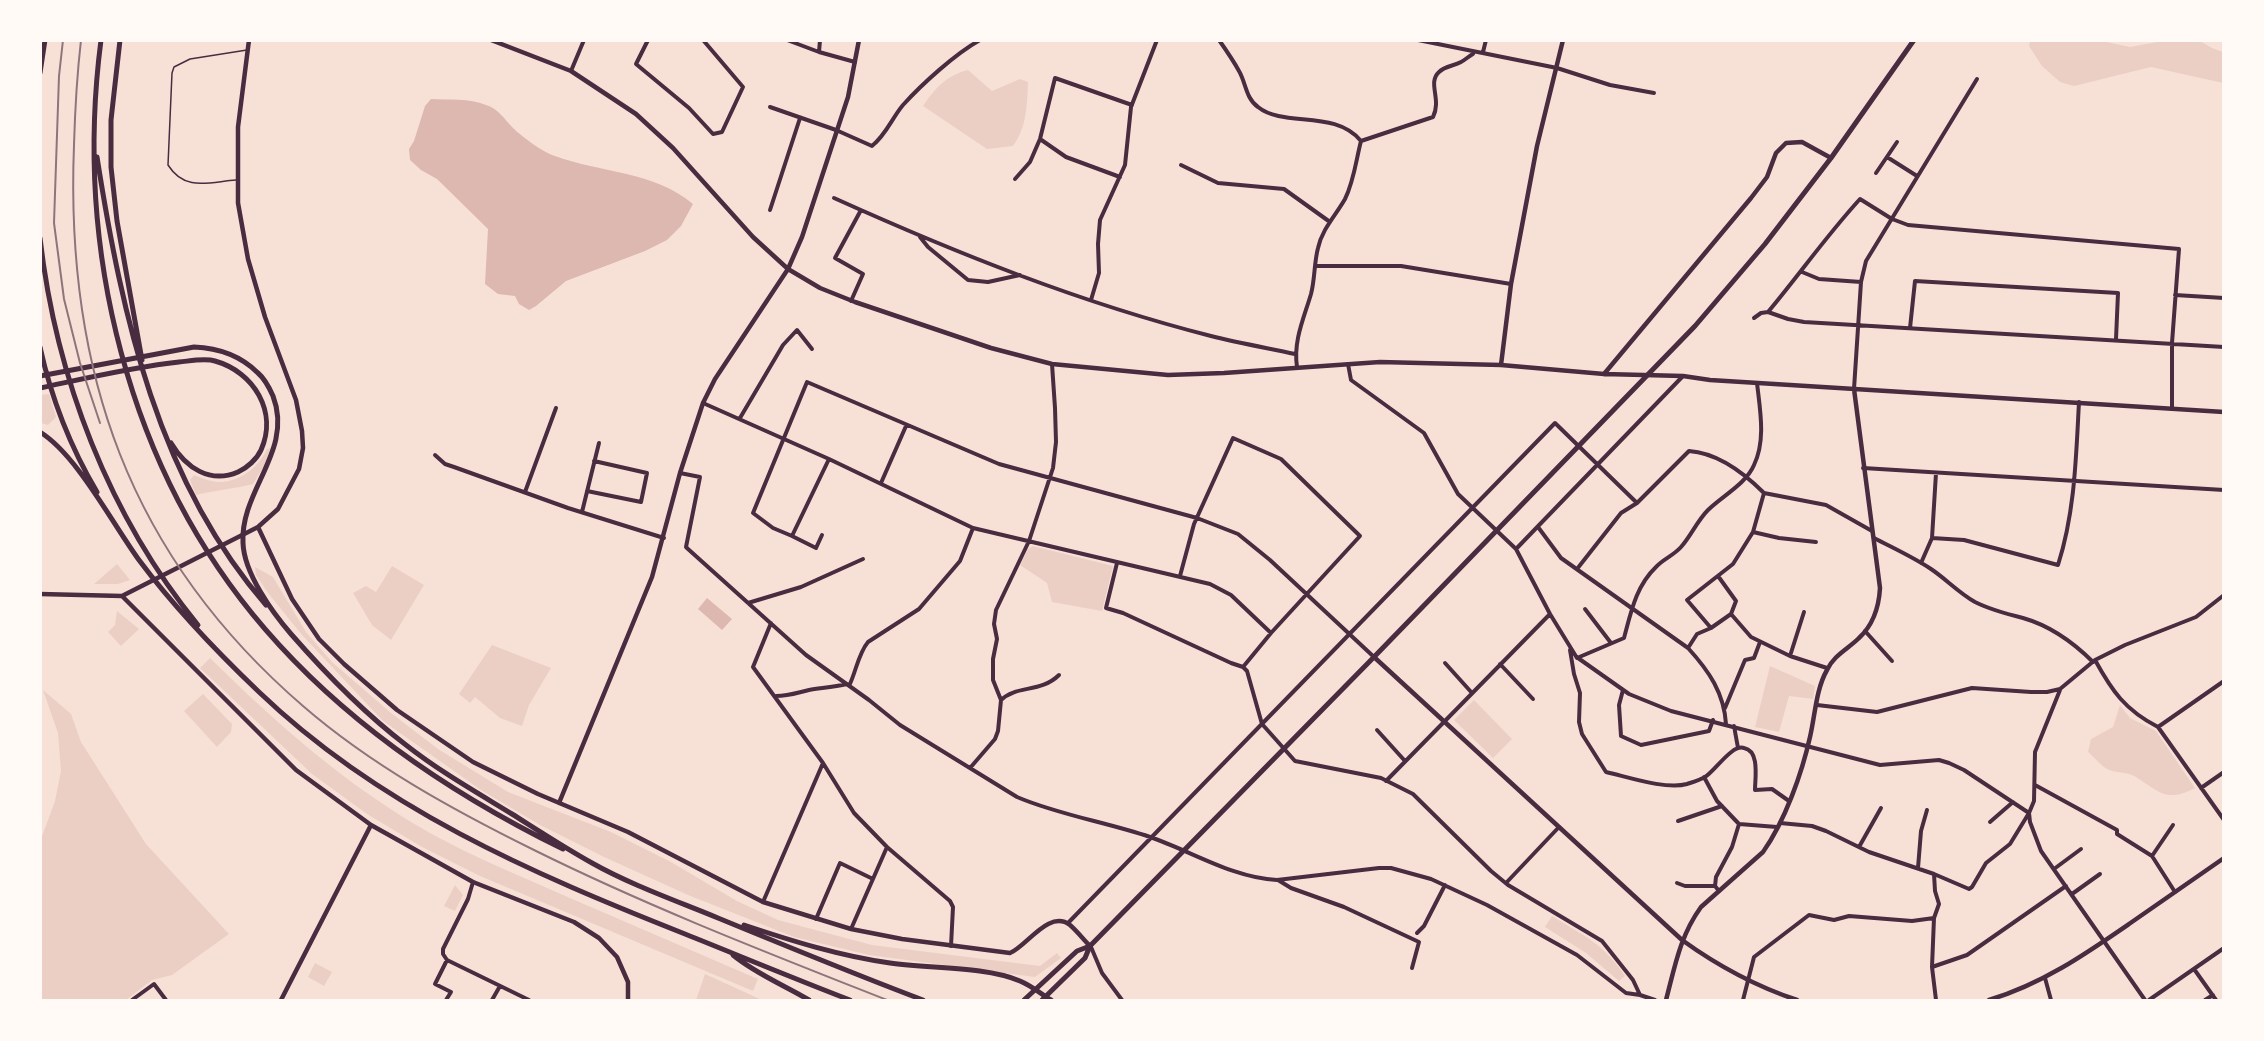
<!DOCTYPE html>
<html>
<head>
<meta charset="utf-8">
<style>
  body { margin:0 }
  #map { position:relative; width:2264px; height:1041px; overflow:hidden; background:#f7e1d7; font-family:"Golos Text",sans-serif }
  canvas { display:block }
  .frame { position:absolute; inset:0; border:42px solid #fffaf5; pointer-events:none }
</style>
</head>
<body>
<div id="map">
<canvas width="2264" height="1041"></canvas>
<div class="frame"></div>
</div>
<script>
const c = document.querySelector('canvas').getContext('2d');
c.lineJoin = 'round';
function paint(path, color) {
  c.fillStyle = color;
  c.fill(path, 'evenodd');
}
function strokePath(path, color, width, dash) {
  c.strokeStyle = color;
  c.lineWidth = width;
  c.lineCap = dash ? 'butt' : 'round';
  c.setLineDash(dash || []);
  c.stroke(path);
}
const green = new Path2D(`
  M 2030,41 L 2102,41 L 2130,47 L 2162,41 L 2200,41 L 2212,48 L 2223,52 L 2223,83 L 2151,67 L 2074,86 L 2060,82 L 2042,66 L 2029,46 Z
  M 968,70 L 992,91 L 1020,79 L 1028,82 C 1027,105 1027,127 1013,146 L 987,149 L 923,106 C 935,88 947,75 968,70 Z
  M 49,394 L 56,417 L 48,425 L 41,423 L 40,395 Z
  M 270,448 L 267,461 L 253,484 C 234,489 215,490 196,495 L 190,480 L 194,475 C 200,477 206,480 212,481 C 235,486 258,469 267,449 Z
  M 1033,546 L 1113,566 L 1102,611 L 1052,602 L 1047,583 L 1020,565 L 1028,549 Z
  M 117,564 L 130,580 L 118,584 L 94,584 Z
  M 392,566 L 424,585 L 391,640 L 372,625 L 353,593 L 366,586 L 376,592 Z
  M 255,567 L 273,577 L 306,632 L 332,662 L 391,713 L 438,749 L 508,792 L 611,832 L 671,862 L 737,901 L 778,920 L 872,945 L 1040,966 L 1057,953 L 1061,958 L 1035,977 L 869,955 L 794,937 L 688,895 L 604,857 L 540,825 L 481,790 L 383,721 L 302,635 L 268,593 L 256,575 Z
  M 117,611 L 139,629 L 121,646 L 108,632 L 115,625 Z
  M 492,645 L 551,668 L 529,705 L 522,726 L 500,718 L 475,697 L 470,703 L 459,694 Z
  M 210,658 C 277,724 347,786 430,833 C 475,858 523,877 570,898 C 633,925 695,952 758,979 L 753,991 L 480,876 L 422,847 L 367,814 L 312,774 L 200,668 Z
  M 1770,666 L 1815,686 L 1813,699 L 1789,696 L 1779,732 L 1755,727 Z
  M 43,690 L 71,714 L 81,742 L 146,844 L 229,934 L 172,975 L 152,980 L 126,1000 L 41,1000 L 41,839 L 55,801 L 61,771 L 58,733 Z
  M 203,694 L 232,724 L 231,732 L 217,747 L 184,711 Z
  M 1474,700 L 1512,739 L 1493,758 L 1454,720 Z
  M 2120,705 L 2130,718 L 2156,731 L 2195,788 C 2167,803 2159,792 2136,777 C 2129,772 2118,773 2109,770 C 2102,767 2094,757 2088,752 L 2091,739 L 2113,727 Z
  M 455,885 L 463,895 L 455,911 L 444,906 Z
  M 1552,916 C 1584,936 1603,943 1625,976 L 1619,981 L 1586,953 L 1545,927 Z
  M 315,963 L 332,972 L 324,986 L 308,977 Z
  M 705,974 L 762,1000 L 696,1000 Z`);
const water = new Path2D(`
  M 431,99 C 449,100 469,98 486,105 C 499,109 504,119 513,128 C 521,136 544,153 555,156 C 601,173 654,171 693,204 L 681,226 L 667,240 L 645,251 L 566,281 L 536,306 L 529,310 L 519,304 L 515,296 L 498,294 L 485,284 L 488,229 L 437,179 L 421,170 L 410,160 L 409,149 L 414,141 L 425,106 Z
  M 707,598 L 732,619 L 722,630 L 698,609 Z`);
const service = new Path2D(`
  M 236,180 C 209,182 185,192 168,165 L 172,73 L 174,67 L 190,59 L 247,50`);
const minor = new Path2D(`
  M 648,40 L 636,64 L 689,108 L 713,134 L 722,132 L 743,87 L 703,40
  M 787,40 L 819,52 L 855,62
  M 1219,40 C 1226,50 1233,60 1239,71 C 1246,83 1246,99 1258,107 C 1284,128 1335,109 1361,141 C 1356,160 1354,181 1345,199 C 1336,215 1322,229 1318,248 C 1314,263 1315,279 1311,294 C 1304,318 1293,341 1297,367
  M 1418,40 L 1557,68 L 1610,85 L 1654,93
  M 819,52 L 820,40
  M 1483,52 L 1486,40
  M 571,71 L 584,40
  M 770,107 L 836,130 L 872,146 C 886,135 892,118 903,105 C 922,84 955,54 980,40
  M 1040,139 L 1066,157 L 1120,177
  M 1361,141 L 1433,117 C 1442,99 1427,83 1439,72 C 1445,66 1454,66 1461,62 C 1465,60 1469,56 1473,54
  M 1887,157 L 1917,176
  M 1181,165 L 1218,183 L 1284,189 L 1330,222
  M 1876,173 L 1897,142
  M 1015,179 L 1030,162 L 1040,139 L 1055,78 L 1132,105
  M 834,198 C 956,253 1081,303 1211,336 C 1239,343 1267,348 1295,354
  M 770,210 L 800,118
  M 920,237 L 928,247 L 968,280 L 988,282 L 1020,275
  M 1315,266 L 1401,266 L 1511,284
  M 1802,272 L 1819,279 L 1861,282
  M 2175,295 L 2224,298
  M 1091,300 L 1099,273 L 1098,244 L 1100,220 L 1125,165 L 1131,107 L 1157,40
  M 851,301 L 863,274 L 835,258 L 861,210
  M 1768,312 L 1788,319 L 1804,322 L 2224,347
  M 1754,318 L 1761,313 L 1768,312 C 1799,275 1827,235 1860,199 L 1892,219 L 1908,225 L 2179,249 L 2172,343 L 2172,408
  M 1910,328 L 1915,281 L 2118,293 L 2116,339
  M 1348,364 L 1351,380 L 1424,433 L 1458,494 L 1516,549 L 1550,614 L 1577,658 L 1624,638 C 1631,612 1636,586 1656,567 C 1663,559 1673,556 1681,547 C 1691,536 1697,521 1708,510 C 1722,496 1746,484 1754,465 C 1766,440 1760,410 1757,383
  M 1854,389 L 1861,282 L 1866,261 L 1977,79
  M 703,403 L 829,459 L 973,528 L 1210,584 L 1231,595 L 1271,633
  M 740,418 L 783,345 L 797,330 L 812,349
  M 435,455 L 445,464 L 454,467 L 568,508 L 664,538
  M 829,459 L 792,536 L 773,528 L 753,513 L 807,382 L 999,464 L 1197,518 L 1238,534 L 1270,560 L 1374,657
  M 1863,468 L 2224,490
  M 680,473 L 700,477 L 686,547 L 688,549 L 806,655 L 869,700 L 900,725 L 1017,797 C 1059,815 1106,822 1150,837 C 1191,851 1233,878 1277,880 L 1379,868 L 1391,868 L 1431,879 L 1487,905 L 1577,955 L 1626,993 L 1640,995 L 1655,1000
  M 881,483 L 906,426
  M 587,491 L 641,502 L 647,473 L 594,461
  M 525,492 L 556,408
  M 1764,493 L 1826,505 L 1872,531
  M 582,512 L 599,443
  M 1538,527 L 1561,558 L 1688,648 L 1697,634 L 1711,628 L 1687,600 L 1733,564 L 1753,532 L 1764,493 C 1744,473 1718,453 1689,451 L 1637,503 L 1621,513 L 1577,569
  M 1753,532 L 1779,538 L 1816,542
  M 792,536 L 816,548 L 822,535
  M 1874,538 C 1893,548 1913,557 1931,569 C 1946,579 1959,593 1975,602 C 1991,610 2007,614 2023,618 C 2051,626 2073,642 2093,662
  M 1932,538 L 1964,540 L 2058,565 C 2075,512 2076,457 2079,402
  M 1516,549 L 1683,376
  M 1117,563 L 1106,608 L 1123,613 L 1231,663 L 1243,667 L 1247,671 L 1262,724 L 1295,761 L 1381,778 L 1413,794 L 1491,871 L 1508,885 L 1602,941 L 1633,980 L 1640,995
  M 1921,563 L 1932,538 L 1936,473
  M 1180,576 L 1194,524 L 1233,438 L 1281,459 L 1360,536 L 1271,633 L 1243,667
  M 748,603 L 801,587 L 863,559
  M 1585,609 L 1611,643
  M 1731,614 L 1751,637 L 1790,656 L 1827,668
  M 771,623 L 753,667 L 823,763 L 854,813 L 887,847 L 950,901 L 953,907 L 951,946
  M 1711,628 L 1731,614 L 1736,601 L 1718,576
  M 1865,631 L 1892,661
  M 1688,648 C 1709,671 1724,693 1726,724
  M 1570,650 L 1574,674 L 1580,693 L 1579,722 L 1582,734 L 1606,772 C 1628,777 1666,790 1687,784 C 1693,782 1700,780 1705,777 C 1715,771 1732,744 1744,748 C 1760,751 1755,778 1755,790 L 1772,789 L 1789,801
  M 1790,656 L 1804,612
  M 1578,658 L 1629,694 L 1671,711 L 1880,765 L 1939,760 L 1949,763 L 1964,770 L 2029,813 L 2030,822 L 2041,851 L 2145,1000
  M 2095,660 C 2112,691 2125,710 2158,727
  M 1445,663 L 1472,693
  M 1500,664 L 1533,699
  M 2224,681 L 2158,727 L 2224,820
  M 849,686 C 856,672 858,654 868,642 L 919,609 L 960,561 L 973,528
  M 1623,690 L 1619,705 L 1621,736 L 1641,745 L 1709,731 L 1713,720
  M 776,696 C 789,696 796,693 809,690 C 821,688 834,687 847,684
  M 1001,700 C 1016,685 1041,693 1059,675
  M 1817,705 L 1877,712 L 1972,688 L 2031,692 L 2047,692 L 2060,689 L 2095,660 L 2125,645 L 2196,617 L 2224,595
  M 1725,708 L 1745,660 L 1754,658 L 1760,642
  M 1734,726 L 1738,748
  M 1377,730 L 1405,761
  M 970,768 L 995,739 L 998,731 L 1001,700 L 993,680 L 993,659 L 997,639 L 994,624 L 996,610 L 1029,541 L 1053,468 L 1056,442 L 1055,408 L 1052,364
  M 1704,777 L 1717,801 L 1739,824 L 1777,827
  M 1386,781 L 1550,614
  M 2035,785 L 2117,830 L 2117,834 L 2152,856 L 2175,892
  M 2201,788 L 2224,772
  M 1678,821 L 1722,806
  M 1990,822 L 2013,802
  M 1780,823 L 1812,826 L 1826,831 L 1869,852 L 1934,874 L 1935,891 L 1939,904 L 1934,918
  M 1859,847 L 1881,808
  M 2152,856 L 2173,825
  M 1918,868 L 1921,831 L 1927,810
  M 2054,869 L 2081,849
  M 1934,874 L 1969,889 L 1972,887 L 1986,863 L 2010,844 L 2029,813 L 2034,801 L 2035,752 L 2060,690
  M 1278,880 L 1291,888 L 1344,907 L 1419,942 L 1412,968
  M 473,882 L 468,899 L 443,949 L 443,954 L 447,960 L 529,1000
  M 1506,883 L 1559,827
  M 1677,883 L 1685,886 L 1715,886
  M 1719,891 L 1715,886 L 1716,877 L 1732,847 L 1739,824
  M 2072,894 L 2100,874
  M 763,902 L 823,763
  M 816,919 L 840,863 L 873,879
  M 1068,923 L 1555,423 L 1637,503
  M 851,929 L 887,847
  M 1417,933 L 1424,926 L 1445,885
  M 1091,947 L 1102,973 L 1122,1000
  M 1932,967 L 1967,955 L 2066,886
  M 2194,969 L 2216,1000
  M 2045,978 L 2051,1000
  M 132,1000 L 154,984 L 166,1000
  M 446,1000 L 451,992 L 435,984 L 447,960
  M 492,1000 L 500,986
  M 1743,1000 L 1754,957 L 1809,915 L 1834,920 L 1849,916 L 1912,921 L 1934,918 L 1932,967 L 1936,1000
  M 2149,1000 L 2224,948
  M 2205,1000 L 2213,995`);
const tertiary = new Path2D(`
  M 491,40 L 571,71 L 636,114 L 673,148 L 753,237 L 788,269 L 820,288 L 855,302 L 991,348 L 1052,364 L 1168,375 L 1224,373 L 1380,362 L 1501,365 L 1604,374 L 1683,376 L 1710,380 L 2224,412
  M 1501,365 L 1511,284 L 1537,146 L 1563,40
  M 1604,374 L 1751,198 L 1767,177 L 1776,153 L 1786,143 L 1802,142 L 1831,158
  M 258,527 L 292,599 L 319,639 L 344,664 L 397,710 L 473,762 L 538,794 L 628,832 L 763,902 L 851,929 L 902,939 L 1010,953 C 1027,946 1049,909 1070,925 C 1077,931 1083,939 1090,946
  M 40,594 L 122,596 L 258,527 L 278,509 L 299,469 L 303,448 L 302,431 L 296,400 L 265,317 L 248,259 L 238,203 L 238,127 L 249,40
  M 122,596 L 296,770 L 371,825 L 473,882 L 574,922 L 599,938 L 617,957 L 628,982 L 628,1000
  M 1374,657 L 1682,940 C 1718,966 1755,986 1797,1000
  M 559,803 L 652,577 L 680,473 L 703,403 L 715,379 L 788,269 L 802,237 L 848,97 L 859,40
  M 281,1000 L 371,825
  M 1666,1000 C 1675,966 1680,936 1701,907 L 1763,852 C 1785,821 1802,773 1810,737 C 1815,716 1816,689 1827,670 C 1834,655 1848,649 1859,638 C 1873,625 1879,606 1880,588 L 1854,389
  M 1989,1000 C 2042,984 2084,955 2129,924 C 2161,902 2192,880 2224,858`);
const secondary = new Path2D(`
  M 1024,1000 L 1077,951 L 1090,946 L 1374,657 L 1695,326 L 1765,244 L 1831,158 L 1914,40
  M 1042,1000 L 1085,958 L 1090,946`);
const primary = new Path2D(`
  M 101,40 C 74,248 127,469 265,629 C 347,724 451,794 563,849
  M 120,40 L 111,120 L 111,167 L 117,221 L 142,360
  M 40,73 L 45,40
  M 97,157 C 122,316 158,481 266,605
  M 40,238 C 56,378 109,516 198,625
  M 40,347 C 51,397 71,448 97,492
  M 40,376 L 194,347 C 219,348 240,355 258,373 C 265,379 269,387 273,396 C 294,451 240,490 243,543 C 244,573 272,612 291,634 C 326,674 364,713 406,745 C 439,771 476,792 512,814 C 539,831 565,848 592,863 C 631,885 677,901 718,918 C 786,946 854,974 923,1000
  M 40,388 C 87,378 133,367 179,362 C 190,361 205,358 215,361 C 254,372 278,412 261,450 C 257,459 247,468 238,472 C 210,484 186,468 171,443
  M 40,432 C 77,455 112,523 139,560 C 174,607 216,651 259,692 C 380,808 531,873 685,934 C 740,956 795,979 850,1000
  M 744,925 C 792,941 840,956 890,963 C 929,969 984,966 1020,981 C 1032,986 1041,994 1051,1000
  M 733,955 C 756,974 784,985 809,1000`);
const rail = new Path2D(`
  M 63,40 L 59,76 L 54,223 L 64,299 L 80,363 L 100,423
  M 81,40 C 77,75 75,110 74,145 C 65,371 129,556 303,706 C 371,765 453,810 534,850 C 649,907 768,953 887,1000`);
paint(green, '#ebcfc5');
paint(water, '#dcb8b0');
strokePath(service, '#4a2c40', 1.5);
strokePath(minor, '#4a2c40', 4);
strokePath(tertiary, '#4a2c40', 4.5);
strokePath(secondary, '#4a2c40', 5);
strokePath(primary, '#4a2c40', 5);
strokePath(rail, '#8f747c', 2);
</script>
</body>
</html>
